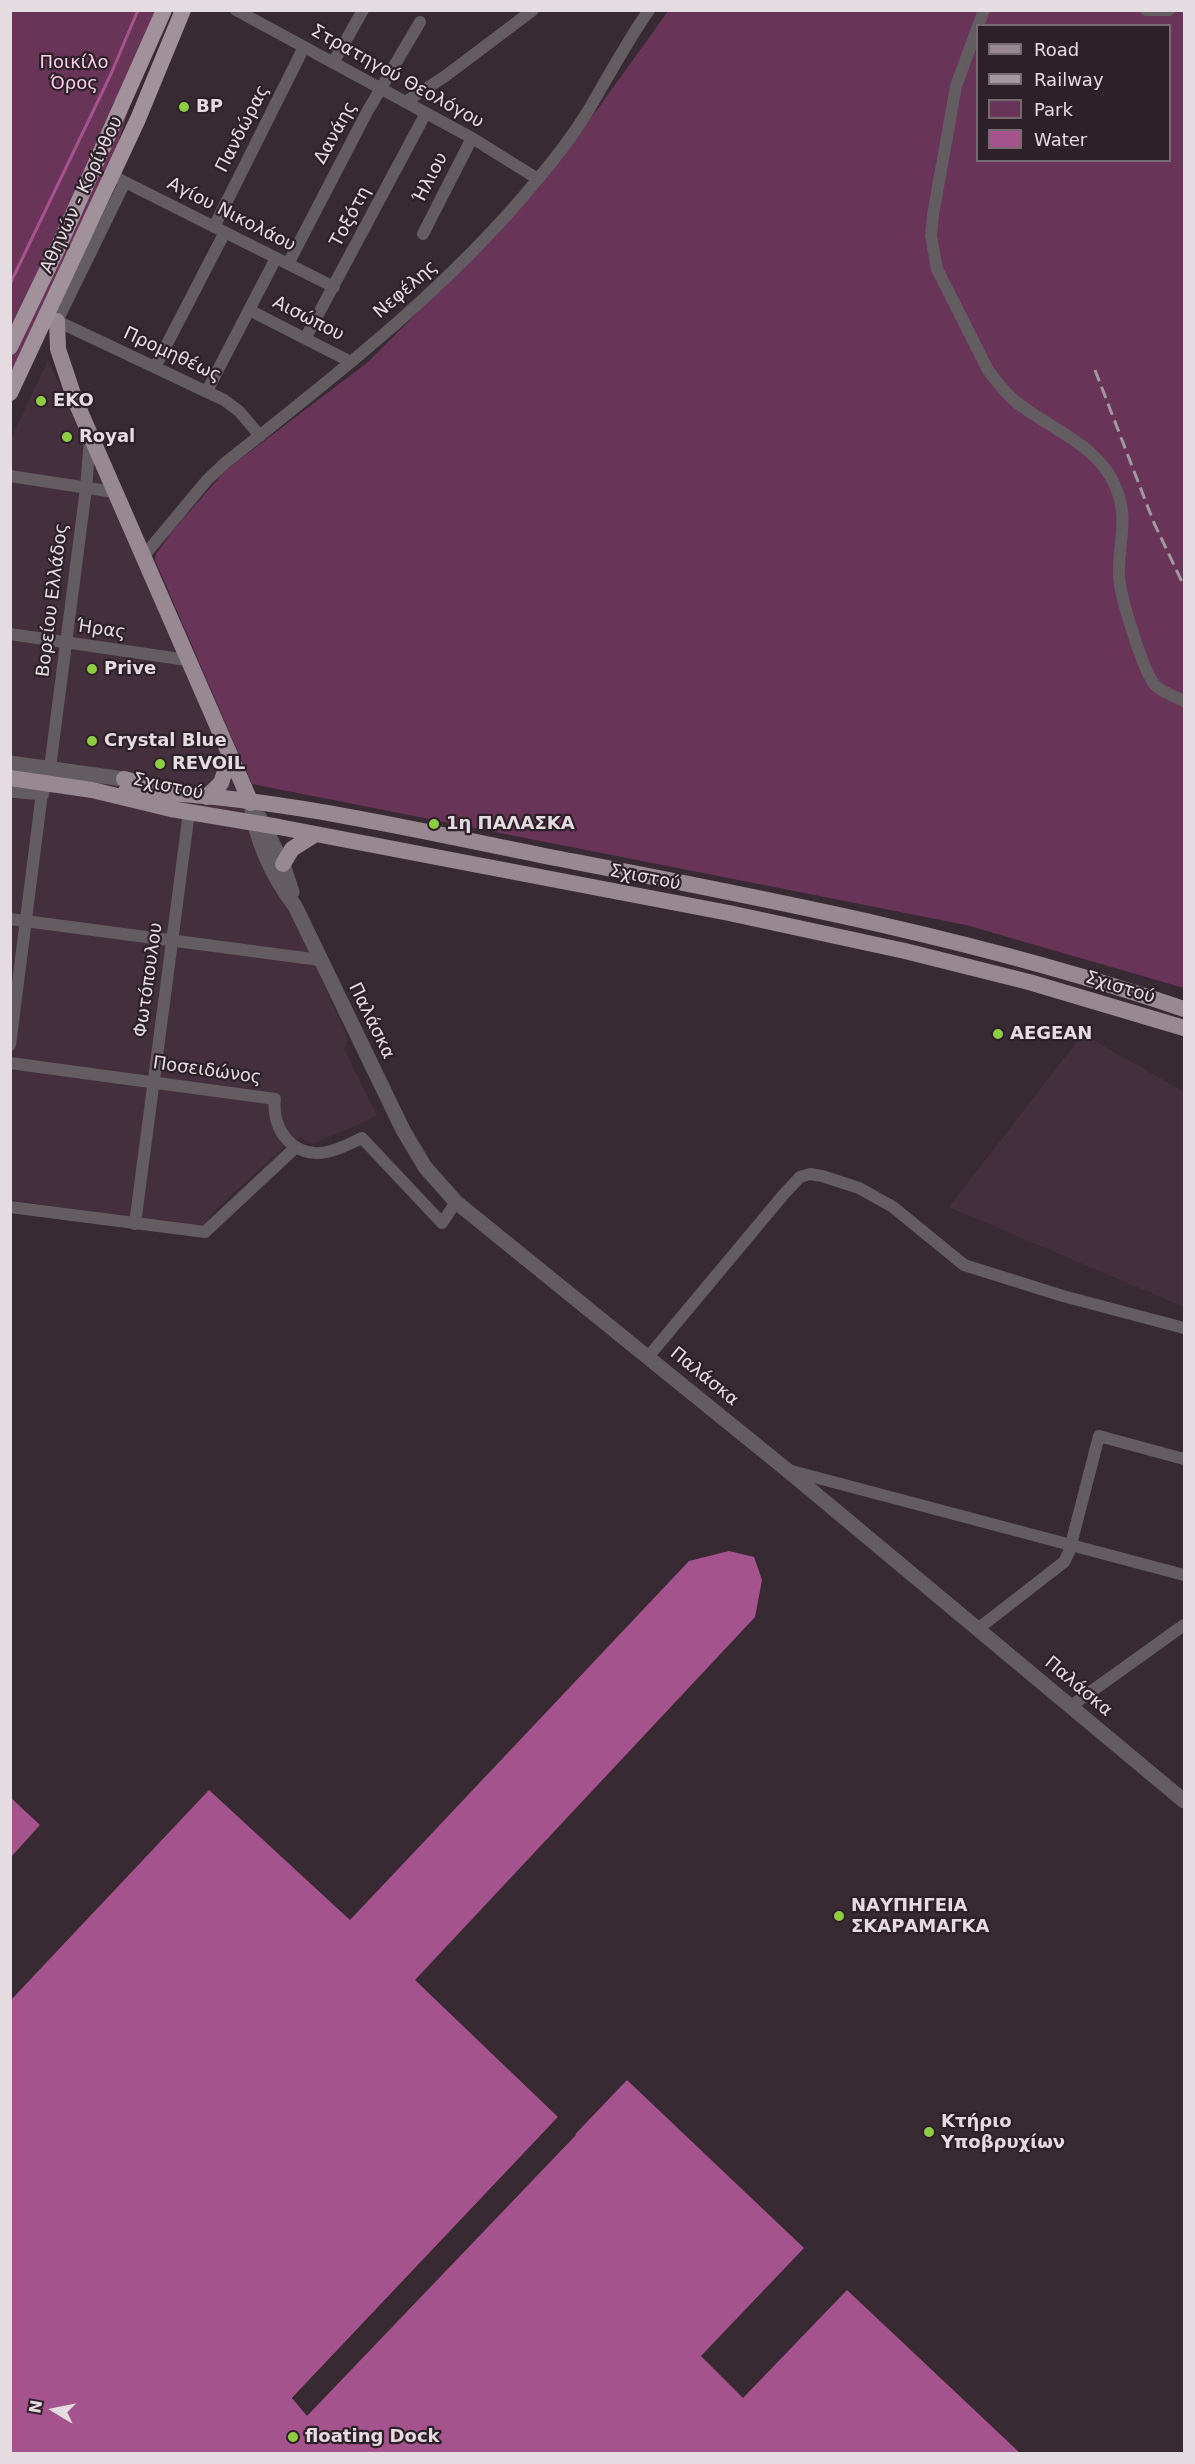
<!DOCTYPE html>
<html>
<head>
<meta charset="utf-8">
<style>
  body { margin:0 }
  #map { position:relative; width:1195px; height:2464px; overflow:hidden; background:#382a32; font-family:"DejaVu Sans",sans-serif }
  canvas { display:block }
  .frame { position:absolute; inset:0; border:12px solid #e5dce1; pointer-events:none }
  .legend { position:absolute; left:976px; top:24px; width:195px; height:138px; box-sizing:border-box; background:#2d2028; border:2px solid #776b72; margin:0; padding:8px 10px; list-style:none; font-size:18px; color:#e5dce1 }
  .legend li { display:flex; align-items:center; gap:12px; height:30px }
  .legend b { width:30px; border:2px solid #776b72 }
  .north { position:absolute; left:24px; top:2380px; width:60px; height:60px; -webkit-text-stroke:4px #2d2028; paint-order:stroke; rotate:280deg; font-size:16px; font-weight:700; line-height:24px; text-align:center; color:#e5dce1 }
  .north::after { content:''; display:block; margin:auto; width:21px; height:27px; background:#e5dce1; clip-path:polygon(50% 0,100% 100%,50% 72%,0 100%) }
</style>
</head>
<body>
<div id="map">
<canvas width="1195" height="2464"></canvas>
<div class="frame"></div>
<ul class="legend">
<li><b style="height:8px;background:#978891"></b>Road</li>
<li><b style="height:8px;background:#a3989e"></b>Railway</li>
<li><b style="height:16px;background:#683458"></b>Park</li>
<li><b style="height:16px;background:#a5538c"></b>Water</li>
</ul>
<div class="north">N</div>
</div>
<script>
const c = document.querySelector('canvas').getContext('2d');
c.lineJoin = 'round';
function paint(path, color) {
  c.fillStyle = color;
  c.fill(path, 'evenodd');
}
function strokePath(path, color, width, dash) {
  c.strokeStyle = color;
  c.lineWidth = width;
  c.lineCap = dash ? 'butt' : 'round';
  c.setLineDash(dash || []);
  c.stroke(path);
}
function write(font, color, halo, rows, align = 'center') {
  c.font = font + ' "DejaVu Sans",sans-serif';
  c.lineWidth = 4.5;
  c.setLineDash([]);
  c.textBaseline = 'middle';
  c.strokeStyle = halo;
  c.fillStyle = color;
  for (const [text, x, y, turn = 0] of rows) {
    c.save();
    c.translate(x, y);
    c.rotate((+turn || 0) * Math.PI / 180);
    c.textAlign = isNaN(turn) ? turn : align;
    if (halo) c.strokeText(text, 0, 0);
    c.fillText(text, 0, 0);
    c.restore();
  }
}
const built = new Path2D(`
  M 48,360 L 348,1039 L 344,1049 L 377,1116 L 313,1144 L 301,1137 L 282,1149 L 214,1211 L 202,1227 L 11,1200 L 10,441 Z
  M 1083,1034 L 1184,1092 L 1184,1307 L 949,1207 Z`);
const green = new Path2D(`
  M 11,11 L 159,11 L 83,257 L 11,380 Z
  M 668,11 L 1184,11 L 1184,988 L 966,925 L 252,784 L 155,560 L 156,554 L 174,529 L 226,470 L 368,362 L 498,232 L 594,114 ZM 978,26 L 1170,26 L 1170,160 L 978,160 Z`);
const water = new Path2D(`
  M 729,1551 L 754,1557 L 762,1580 L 755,1617 L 415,1980 L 558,2117 L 292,2398 L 307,2415 L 627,2080 L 804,2248 L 701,2356 L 743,2398 L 847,2290 L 1020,2453 L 11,2453 L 10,2001 L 209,1790 L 350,1920 L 689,1561 Z
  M 10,1797 L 40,1825 L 11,1857 L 10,1857 Z`);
const pier = new Path2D(`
  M 558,2117 L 560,2119 L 296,2398 L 307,2411 L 574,2133 L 576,2135 L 307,2416 L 292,2398 Z`);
const stream = new Path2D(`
  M 10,284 L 111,74 L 138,10`);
const minor = new Path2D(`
  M 236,10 L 472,138 L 538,179
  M 1146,10 L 1169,10
  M 978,26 L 956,86 L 933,215 L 931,236 L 937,269 L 988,370 C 996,381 1004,392 1015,401 C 1052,431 1102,445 1118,493 C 1128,521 1118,547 1119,575 C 1119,593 1144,675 1156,686 C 1164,693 1176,697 1184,701
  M 978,26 L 984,10
  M 333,63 L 363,10
  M 405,102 L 444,77 L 533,10
  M 119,179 L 334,287
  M 125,182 L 57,321 L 224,400 L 239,411 L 260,436
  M 214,227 L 304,47
  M 423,234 L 472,138
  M 288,264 L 367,112 L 420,22
  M 249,310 L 351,362
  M 306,337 L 426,113
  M 155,367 L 225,232
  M 207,391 L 276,258
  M 10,476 L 114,492
  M 142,558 L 207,480 L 225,463 C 335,376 447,290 537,180 C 555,159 573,135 588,111 C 608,77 626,43 649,10
  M 10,634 L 187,660
  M 50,768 L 86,488 L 90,439
  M 10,919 L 320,960
  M 10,1045 L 42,793
  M 10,1063 L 275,1099 C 271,1130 294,1159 327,1152 C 339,1150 351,1143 362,1138 L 442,1223 L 456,1202
  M 10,1207 L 205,1232 L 296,1147
  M 135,1224 L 189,812
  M 648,1357 L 784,1194 L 800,1177 L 810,1174 L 822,1176 L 859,1188 L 893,1207 L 964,1265 L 1063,1296 L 1184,1328
  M 788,1470 L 1184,1575
  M 979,1628 L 1064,1562 L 1069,1552 L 1099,1436 L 1184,1459
  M 1071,1706 L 1184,1625`);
const tertiary = new Path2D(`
  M 10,763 L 124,779
  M 10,790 L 42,793
  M 251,803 C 255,839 273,878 295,906 L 403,1130 L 425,1167 L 456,1202 L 787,1470 L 1184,1801
  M 260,818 L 283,864 L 292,892`);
const primary = new Path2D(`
  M 57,321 L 58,349 L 75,400 L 251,803
  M 10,778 L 92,790 L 171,809 L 279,827 L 729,913 L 905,951 L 1029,982 L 1184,1028
  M 124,779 L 149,786
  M 126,791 C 271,795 414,830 555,858 C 767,899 980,939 1184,1009
  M 207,797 L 221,783 L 230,757
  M 283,864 L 292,849 L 314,835`);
const trunk = new Path2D(`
  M 10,347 L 62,239 L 164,10
  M 10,393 L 138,119 L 183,10`);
const rail = new Path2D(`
  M 1095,370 L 1154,523 L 1184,586`);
const markers = [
  [184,107,6,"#8fcd42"],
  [41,401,6,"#8fcd42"],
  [67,437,6,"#8fcd42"],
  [92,669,6,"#8fcd42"],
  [92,741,6,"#8fcd42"],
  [160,764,6,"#8fcd42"],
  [434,824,6,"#8fcd42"],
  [998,1034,6,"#8fcd42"],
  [839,1916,6,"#8fcd42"],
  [929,2132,6,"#8fcd42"],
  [293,2437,6,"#8fcd42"]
];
const parkNames = [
  ["Ποικίλο",74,63],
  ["Όρος",74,84]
];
const streetNames = [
  ["Στρατηγού Θεολόγου",397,77,29],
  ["Πανδώρας",243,129,-63],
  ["Δανάης",336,133,-61],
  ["Ήλιου",431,178,-63],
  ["Αθηνών - Κορίνθου",82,195,-65],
  ["Αγίου Νικολάου",231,215,27],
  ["Τοξότη",351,217,-62],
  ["Νεφέλης",406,290,-41],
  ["Αισώπου",308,319,27],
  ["Προμηθέως",172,355,25],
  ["Βορείου Ελλάδος",53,600,-83],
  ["Ήρας",101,630,8],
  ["Σχιστού",168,787,12],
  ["Σχιστού",645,878,11],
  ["Φωτόπουλου",149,980,-82],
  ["Σχιστού",1120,988,17],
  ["Παλάσκα",371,1021,64],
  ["Ποσειδώνος",207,1071,8],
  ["Παλάσκα",704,1377,39],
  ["Παλάσκα",1078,1687,40]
];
const poiNames = [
  ["BP",196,107],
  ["EKO",53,401],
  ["Royal",79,437],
  ["Prive",104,669],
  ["Crystal Blue",104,741],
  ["REVOIL",172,764],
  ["1η ΠΑΛΑΣΚΑ",446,824],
  ["AEGEAN",1010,1034],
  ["ΝΑΥΠΗΓΕΙΑ",851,1906],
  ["ΣΚΑΡΑΜΑΓΚΑ",851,1927],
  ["Κτήριο",941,2122],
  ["Υποβρυχίων",941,2143],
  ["floating Dock",305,2437]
];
paint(built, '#44303d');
paint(green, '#683458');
paint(water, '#a5538c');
paint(pier, '#382a32');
strokePath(stream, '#a5538c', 3);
strokePath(minor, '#635c60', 12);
strokePath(tertiary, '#635c60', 15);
strokePath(primary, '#978891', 16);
strokePath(trunk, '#a1919b', 16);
strokePath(rail, '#a3989e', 3, [12, 6]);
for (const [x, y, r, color] of markers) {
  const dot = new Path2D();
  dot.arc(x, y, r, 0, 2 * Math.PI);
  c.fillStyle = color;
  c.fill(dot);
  strokePath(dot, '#2d2028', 2);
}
write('18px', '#facde9', '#2d2028', parkNames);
write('18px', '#e5dce1', '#2d2028', streetNames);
write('bold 18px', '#e5dce1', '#2d2028', poiNames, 'left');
</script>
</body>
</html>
